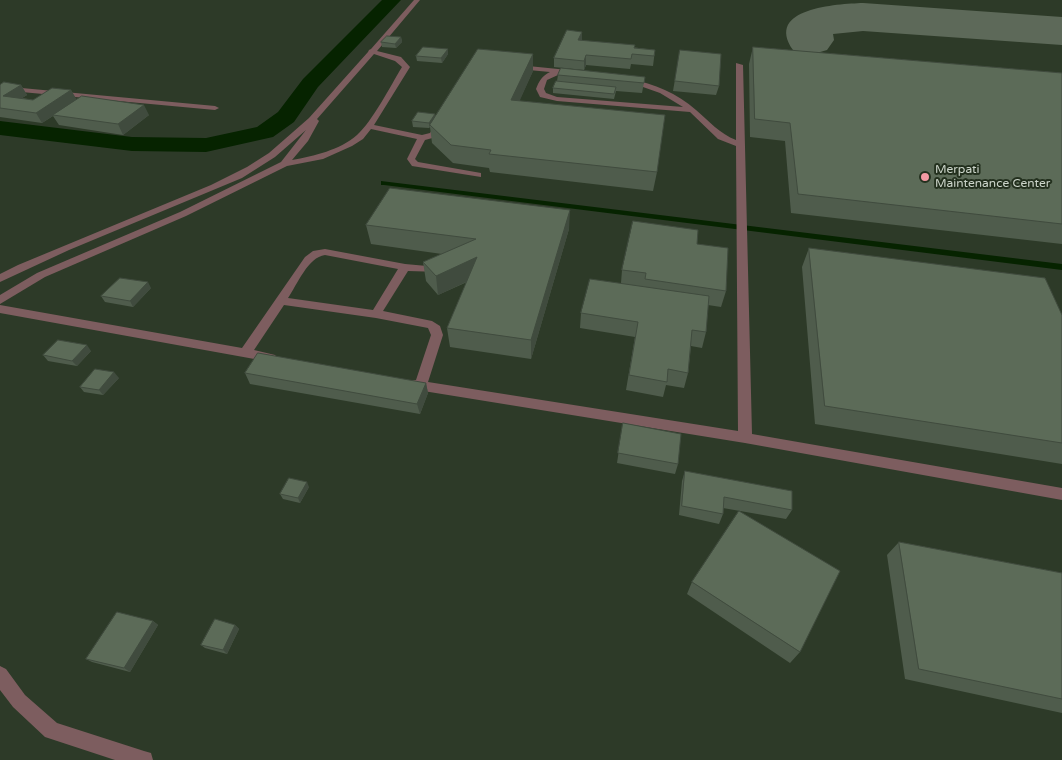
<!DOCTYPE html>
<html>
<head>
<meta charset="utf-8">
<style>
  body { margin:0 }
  canvas { display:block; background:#2d3a28 }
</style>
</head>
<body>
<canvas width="1062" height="760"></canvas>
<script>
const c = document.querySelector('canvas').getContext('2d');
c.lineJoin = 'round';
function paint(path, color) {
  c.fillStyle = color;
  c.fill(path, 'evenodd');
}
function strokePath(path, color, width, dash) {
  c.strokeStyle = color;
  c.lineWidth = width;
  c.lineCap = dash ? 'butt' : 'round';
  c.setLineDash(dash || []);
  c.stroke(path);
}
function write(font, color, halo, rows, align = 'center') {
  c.font = font + ' "Varela Round",sans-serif';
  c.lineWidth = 4;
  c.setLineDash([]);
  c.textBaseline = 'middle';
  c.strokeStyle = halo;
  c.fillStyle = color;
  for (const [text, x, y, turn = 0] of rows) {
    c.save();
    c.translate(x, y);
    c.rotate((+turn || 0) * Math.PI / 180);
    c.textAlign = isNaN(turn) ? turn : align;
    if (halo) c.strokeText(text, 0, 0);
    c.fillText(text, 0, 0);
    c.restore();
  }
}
const stream = new Path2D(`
  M 381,181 L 1062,264 L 1062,270 L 384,185 L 381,185 Z`);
const canal = new Path2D(`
  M 382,0 L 401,0 L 318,87 L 294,122 L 273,137 L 206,152 L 132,151 L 0,135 L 0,121 L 132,137 L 206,138 L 257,127 L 278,112 L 303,79 Z`);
const taxiway = new Path2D(`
  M 863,3 L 1062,17 L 1062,45 L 863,31 L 833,34 L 834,40 L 827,50 L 810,55 L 793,50 C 764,8 837,4 863,3 Z`);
const service = new Path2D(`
  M 414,0 L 420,0 L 377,51 L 401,57 L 410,67 L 374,125 L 422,135 L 430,133 L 437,121 L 443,121 L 444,123 L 436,137 L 425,140 L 415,159 L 418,162 L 481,173 L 481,177 L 412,166 L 407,159 L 417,139 L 371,129 L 363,139 L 352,146 L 323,159 L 287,166 L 186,216 L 45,277 L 0,304 L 0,295 L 37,273 L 180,212 L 281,162 L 306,130 L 275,157 L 242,178 L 69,250 L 0,282 L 0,274 L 18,265 L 211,185 L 247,167 L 269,153 L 309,118 L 368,52 L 369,50 L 371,49 ZM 374,54 L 395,61 L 402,67 C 391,85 372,122 357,135 C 340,150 314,156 292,160 L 308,141 L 319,121 L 317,119 Z
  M 736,63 L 743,65 L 752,434 L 1062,488 L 1062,500 L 745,443 L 411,389 L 407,387 L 405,384 L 407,381 L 416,380 L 431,335 L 428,328 L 376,318 L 284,305 L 254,350 L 275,355 L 277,358 L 275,361 L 271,362 L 0,313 L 0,305 L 242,348 L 305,257 L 313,251 L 325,249 L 405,264 L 438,267 L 443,270 L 442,272 L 408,271 L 383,311 L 432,321 L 440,326 L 443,335 L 428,382 L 738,431 L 736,146 L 718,139 L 690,112 L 557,101 L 540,97 L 536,89 C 539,81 542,76 550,72 L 518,69 L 514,67 L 518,65 L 578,71 L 578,75 L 558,75 L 547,80 L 544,89 L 546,93 L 557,97 L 683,107 L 660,93 L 626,81 L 630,79 C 654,84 677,93 696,110 C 709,121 720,134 736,140 ZM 325,255 L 398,269 L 373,310 L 288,298 C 297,285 308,257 325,255 Z
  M 0,666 L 6,669 L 25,695 L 57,723 L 144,751 L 151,753 L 153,760 L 115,760 L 45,737 L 13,707 L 0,690 Z`);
const minor = new Path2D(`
  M 0,86 L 215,106 L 219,108 L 215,110 L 0,90 Z`);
const wall = new Path2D(`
  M 582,32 L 582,41 L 655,50 L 653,66 L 631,64 L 630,69 L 586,65 L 584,70 L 554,67 L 554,58 Z
  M 401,37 L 402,42 L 396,48 L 382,47 L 381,42 Z
  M 753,47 L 1062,73 L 1062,244 L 791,213 L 785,141 L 750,137 L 749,64 Z
  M 680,50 L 719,86 L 716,95 L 673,91 Z
  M 448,54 L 442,63 L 417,61 L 416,56 Z
  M 533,71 L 519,101 L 657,172 L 653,191 L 490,172 L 489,168 L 453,163 L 432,143 L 430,127 L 429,128 L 413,127 L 412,121 L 435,116 Z
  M 558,75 L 645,77 L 642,93 L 616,91 L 614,99 L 553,93 L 553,88 L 557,81 Z
  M 0,85 L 21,85 L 27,95 L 22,98 L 33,100 L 71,90 L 76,100 L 149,115 L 123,135 L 59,125 L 53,116 L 42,123 L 0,117 Z
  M 366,225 L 569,229 L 531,359 L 450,347 L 447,328 L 467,282 L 438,295 L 426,281 L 423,262 L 442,254 L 371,244 Z
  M 697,244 L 726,291 L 721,307 L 708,305 L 706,332 L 702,348 L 691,346 L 688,373 L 684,388 L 666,385 L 663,397 L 626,390 L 635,337 L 580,328 L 581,313 L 621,283 L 622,270 Z
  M 809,248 L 1062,315 L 1062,464 L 815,424 L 802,267 Z
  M 151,288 L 133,307 L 105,302 L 101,296 Z
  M 91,351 L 77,366 L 48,361 L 43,355 Z
  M 245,373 L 426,383 L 428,393 L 420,414 L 250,384 Z
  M 119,378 L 103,395 L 84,392 L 80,387 Z
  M 623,423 L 678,464 L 675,474 L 617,463 Z
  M 685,471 L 792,510 L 786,519 L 723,508 L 723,514 L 719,524 L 679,515 L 682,481 Z
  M 309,487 L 300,503 L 283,499 L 280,494 Z
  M 899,542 L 1062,573 L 1062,713 L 905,679 L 887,555 Z
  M 692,582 L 800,652 L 790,663 L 687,594 Z
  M 153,621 L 158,625 L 130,672 L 92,662 L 86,659 Z
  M 235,625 L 239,629 L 227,654 L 205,648 L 201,645 Z`);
const shadedWall = new Path2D(`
  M 582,32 L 582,41 L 578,40 Z
  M 401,37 L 402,42 L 396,48 L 395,44 Z
  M 448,49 L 448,54 L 442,63 L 441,58 Z
  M 533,54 L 533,71 L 512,118 L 511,100 Z
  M 586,55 L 586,65 L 584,70 L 584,61 Z
  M 21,85 L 27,95 L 9,106 L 3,96 Z
  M 71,90 L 77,100 L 42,123 L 36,113 Z
  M 144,105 L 149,115 L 123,135 L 118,124 Z
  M 435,114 L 435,119 L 430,125 L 429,128 L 429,123 Z
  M 570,210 L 569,229 L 531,359 L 531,340 Z
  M 477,257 L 479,276 L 438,295 L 436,276 Z
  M 148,282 L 151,288 L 133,307 L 130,301 Z
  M 87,345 L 91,351 L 77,366 L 72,361 Z
  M 114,372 L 119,378 L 103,395 L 99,390 Z
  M 426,383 L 428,393 L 420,414 L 417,404 Z
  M 307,482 L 309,487 L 300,503 L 298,498 Z
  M 153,621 L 158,625 L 130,672 L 124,668 Z
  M 235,625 L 239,629 L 227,654 L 223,650 Z`);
const building = new Path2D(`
  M 567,30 L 582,32 L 578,40 L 635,45 L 634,48 L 655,50 L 654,56 L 632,54 L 631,59 L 586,55 L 584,61 L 554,58 Z
  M 387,36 L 401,37 L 395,44 L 381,42 Z
  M 423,47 L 448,49 L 441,58 L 416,56 Z
  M 753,47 L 1062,73 L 1062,224 L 798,194 L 790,123 L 755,119 Z
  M 478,49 L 533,54 L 511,100 L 665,115 L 657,172 L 489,154 L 491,150 L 451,145 L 430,125 Z
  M 680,50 L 721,54 L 719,86 L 675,81 Z
  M 561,68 L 645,77 L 644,83 L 558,75 Z
  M 556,81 L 616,87 L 614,94 L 553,88 Z
  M 4,82 L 21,85 L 3,96 L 33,100 L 52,88 L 71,90 L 36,113 L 0,108 L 0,85 Z
  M 82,96 L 144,105 L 118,124 L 53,115 Z
  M 418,112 L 435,114 L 429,123 L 412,121 Z
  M 390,188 L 570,210 L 531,340 L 447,328 L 477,257 L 436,276 L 423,262 L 476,239 L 366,225 Z
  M 633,221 L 698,230 L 697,244 L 728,248 L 726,291 L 645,279 L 646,273 L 622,270 Z
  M 809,248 L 1045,278 L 1062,315 L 1062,443 L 825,406 Z
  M 120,278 L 148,282 L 130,301 L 101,296 Z
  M 590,279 L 709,296 L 706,332 L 692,330 L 688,373 L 668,369 L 667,382 L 629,375 L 638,322 L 581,313 Z
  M 58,340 L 87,345 L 72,361 L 43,355 Z
  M 258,353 L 426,383 L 417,404 L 245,373 Z
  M 95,369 L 114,372 L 99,390 L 80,387 Z
  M 623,423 L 681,434 L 678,464 L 618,453 Z
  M 685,471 L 792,491 L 792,510 L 724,497 L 723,514 L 682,506 Z
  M 289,478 L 307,482 L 298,498 L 280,494 Z
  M 739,511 L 840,571 L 800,652 L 692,582 Z
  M 899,542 L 1062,573 L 1062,699 L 919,669 Z
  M 117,612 L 153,621 L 124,668 L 86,659 Z
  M 215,619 L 235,625 L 223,650 L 201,645 Z`);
const markers = [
  [925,177,5,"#f49aa3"]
];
const farPoinames = [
  ["Merpati",935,170],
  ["Maintenance Center",935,184]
];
paint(stream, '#062300');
paint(canal, '#062300');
paint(taxiway, '#5d6959');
paint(service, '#7d5d5f');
paint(minor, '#7d5d5f');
paint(wall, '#4f5c4c');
paint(shadedWall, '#404b3e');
paint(building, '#5c6b58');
strokePath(building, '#404b3e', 1);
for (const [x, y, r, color] of markers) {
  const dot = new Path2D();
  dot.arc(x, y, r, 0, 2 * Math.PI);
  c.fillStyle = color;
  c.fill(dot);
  strokePath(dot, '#23301e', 2);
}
write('12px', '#ccd5ca', '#23301e', farPoinames, 'left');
</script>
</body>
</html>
